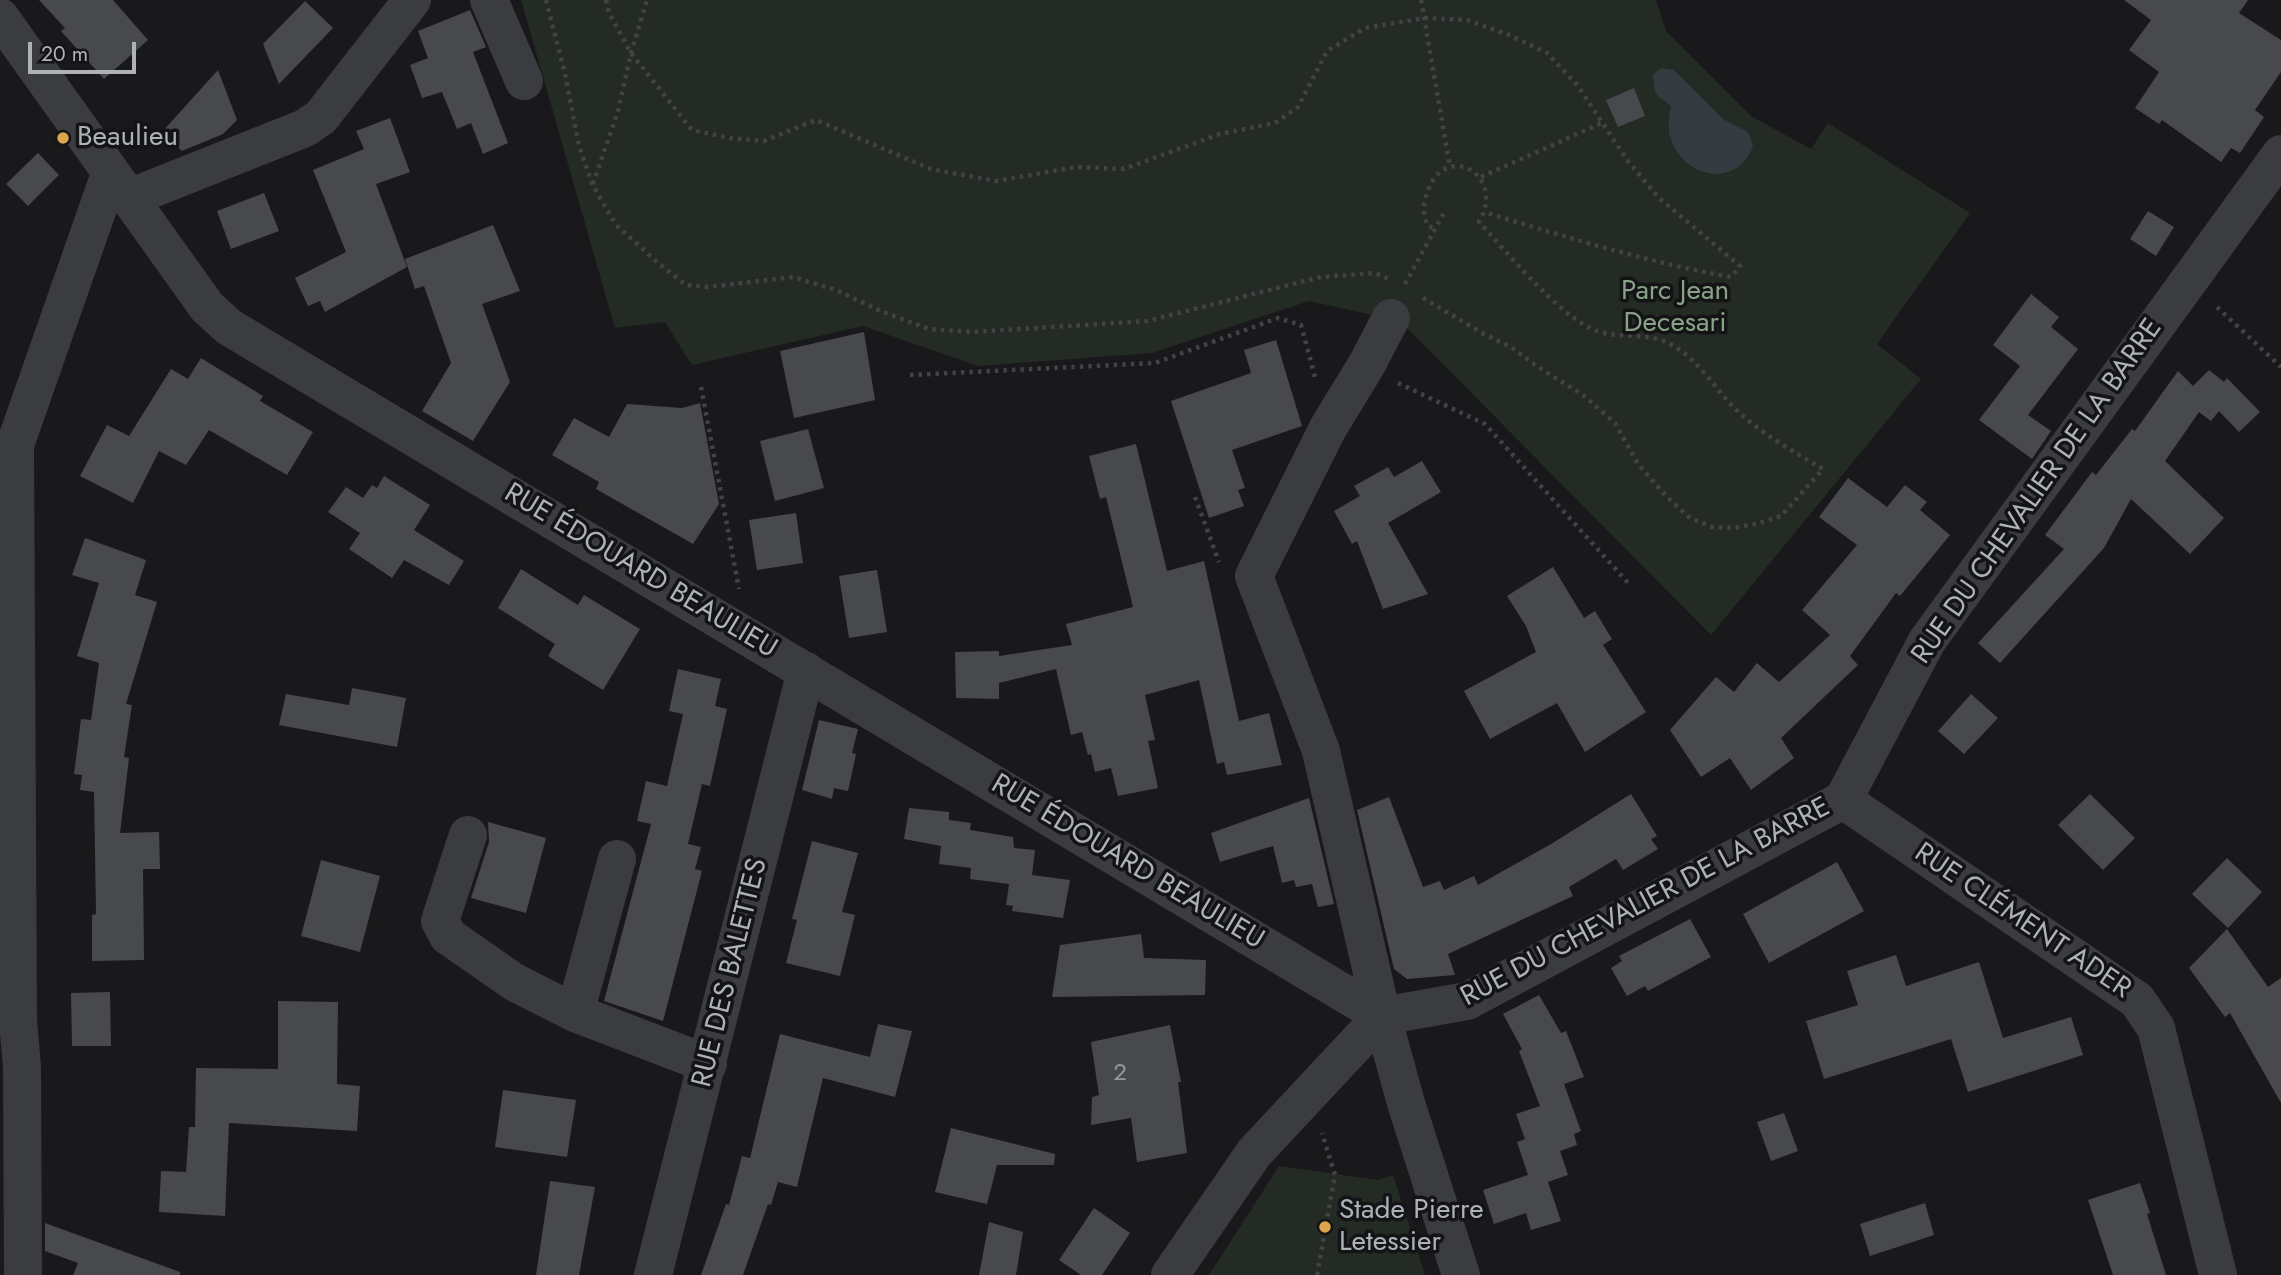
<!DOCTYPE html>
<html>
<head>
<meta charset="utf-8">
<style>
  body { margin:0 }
  #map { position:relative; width:2281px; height:1275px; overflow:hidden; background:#19191b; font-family:Jost,sans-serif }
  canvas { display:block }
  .scale { position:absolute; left:28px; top:42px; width:108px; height:32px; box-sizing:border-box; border:4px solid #adb2b9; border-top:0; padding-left:9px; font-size:21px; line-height:24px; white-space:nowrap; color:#adb2b9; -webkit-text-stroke:5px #141416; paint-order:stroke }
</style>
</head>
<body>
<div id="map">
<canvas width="2281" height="1275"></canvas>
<div class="scale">20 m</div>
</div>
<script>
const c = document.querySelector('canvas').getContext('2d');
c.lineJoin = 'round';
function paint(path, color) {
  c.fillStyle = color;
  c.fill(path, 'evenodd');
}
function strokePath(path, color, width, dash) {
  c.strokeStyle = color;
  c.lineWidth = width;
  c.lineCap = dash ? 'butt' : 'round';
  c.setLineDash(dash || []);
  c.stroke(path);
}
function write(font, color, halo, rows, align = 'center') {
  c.font = font + ' Jost,sans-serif';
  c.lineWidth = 7;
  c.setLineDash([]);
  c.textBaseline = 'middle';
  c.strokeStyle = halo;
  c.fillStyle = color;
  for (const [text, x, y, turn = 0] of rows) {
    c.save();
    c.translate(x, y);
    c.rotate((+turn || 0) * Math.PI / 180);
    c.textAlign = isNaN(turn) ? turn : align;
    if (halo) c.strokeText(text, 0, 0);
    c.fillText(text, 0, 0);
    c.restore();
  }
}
const green = new Path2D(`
  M 521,0 L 1656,0 L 1666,31 L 1751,116 L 1811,149 L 1828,123 L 1970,213 L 1877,344 L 1921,379 L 1711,635 L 1400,321 L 1309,301 L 1152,353 L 978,366 L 863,326 L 692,365 L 665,322 L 615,328 Z
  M 1279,1166 L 1378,1180 L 1393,1175 L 1425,1275 L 1209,1275 Z`);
const water = new Path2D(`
  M 1662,68 L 1674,70 L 1723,119 L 1748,132 L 1753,146 C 1737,189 1684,179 1671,139 C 1667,129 1669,117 1671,106 C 1654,92 1655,98 1653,74 Z`);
const building = new Path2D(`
  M 39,0 L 113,0 L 148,40 L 104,79 L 61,31 L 65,28 Z
  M 2124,0 L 2248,0 L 2239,13 L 2281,40 L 2281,72 L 2255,110 L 2264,117 L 2240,153 L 2231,148 L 2221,162 L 2162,120 L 2159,124 L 2135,108 L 2159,72 L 2129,50 L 2151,20 Z
  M 305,1 L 333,28 L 279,84 L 263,44 Z
  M 470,10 L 486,47 L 473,52 L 508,143 L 483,154 L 471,123 L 457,129 L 442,92 L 422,98 L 410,65 L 428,58 L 418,31 Z
  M 218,70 L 237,120 L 223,134 L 182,151 L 162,132 Z
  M 1634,88 L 1645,116 L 1618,127 L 1606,100 Z
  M 390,118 L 410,172 L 376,184 L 407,267 L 325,312 L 320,301 L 308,306 L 295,278 L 346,252 L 313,170 L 364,149 L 356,131 Z
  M 38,153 L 59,175 L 28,206 L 6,184 Z
  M 264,193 L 279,231 L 231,249 L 217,211 Z
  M 2148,211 L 2174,227 L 2156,256 L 2130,239 Z
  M 493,225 L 520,291 L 482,304 L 510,382 L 473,441 L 422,411 L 451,363 L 424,286 L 415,289 L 405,259 Z
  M 2031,294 L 2059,317 L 2051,327 L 2078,349 L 2028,415 L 2051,431 L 2032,459 L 1979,420 L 2020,366 L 1993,345 Z
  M 864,332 L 875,400 L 794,418 L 780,351 Z
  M 1276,340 L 1302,426 L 1232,450 L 1245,488 L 1238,490 L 1244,506 L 1209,518 L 1171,401 L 1251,373 L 1244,350 Z
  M 201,358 L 263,396 L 260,401 L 313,432 L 287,475 L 209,430 L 186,465 L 159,451 L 133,503 L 80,476 L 107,425 L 129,436 L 171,369 L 188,379 Z
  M 2209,370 L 2224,382 L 2227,378 L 2260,412 L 2239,432 L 2219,411 L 2211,421 L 2199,412 L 2165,461 L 2224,518 L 2190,554 L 2131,499 L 2104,548 L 2000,663 L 1978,643 L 2064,549 L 2045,535 L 2092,472 L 2096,475 L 2132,429 L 2135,431 L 2178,371 L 2193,386 Z
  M 700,403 L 719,504 L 693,544 L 596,489 L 599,482 L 552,455 L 574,418 L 609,437 L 627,404 L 682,408 Z
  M 808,429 L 824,488 L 775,501 L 760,441 Z
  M 1136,444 L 1167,571 L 1204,561 L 1239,721 L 1269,713 L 1282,765 L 1227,775 L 1224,762 L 1217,764 L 1199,680 L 1145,695 L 1155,740 L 1148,741 L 1158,788 L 1118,796 L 1111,768 L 1095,772 L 1091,754 L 1088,755 L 1082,732 L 1071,735 L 1056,669 L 999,683 L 999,699 L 956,698 L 955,652 L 999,651 L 999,656 L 1072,645 L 1066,624 L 1133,607 L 1106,497 L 1100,499 L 1089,456 Z
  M 1422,461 L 1441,492 L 1388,523 L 1428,594 L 1383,609 L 1357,541 L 1352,544 L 1334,511 L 1360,496 L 1354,486 L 1388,467 L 1394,477 Z
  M 384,476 L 430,505 L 414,530 L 464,561 L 449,585 L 404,560 L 392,578 L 349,549 L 360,533 L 328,512 L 346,487 L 363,498 L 372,485 L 377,488 Z
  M 1848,478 L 1887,507 L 1905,485 L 1927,502 L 1920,510 L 1950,535 L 1900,596 L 1896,593 L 1850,656 L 1858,665 L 1781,738 L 1794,758 L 1751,790 L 1730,758 L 1701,777 L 1670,730 L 1716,677 L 1734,692 L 1757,663 L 1779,682 L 1830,635 L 1802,610 L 1857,545 L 1819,517 Z
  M 796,513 L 803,563 L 757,570 L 749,520 Z
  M 85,538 L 146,560 L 135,595 L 157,602 L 126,704 L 132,705 L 124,757 L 129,758 L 120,833 L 159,832 L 160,869 L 143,869 L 144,960 L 92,961 L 92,915 L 96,914 L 94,792 L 80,790 L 82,775 L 74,774 L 81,719 L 91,720 L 99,663 L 77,656 L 99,583 L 72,575 Z
  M 1553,567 L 1584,618 L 1595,611 L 1612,639 L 1603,645 L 1646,712 L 1585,752 L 1557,703 L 1490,739 L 1464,691 L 1536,652 L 1526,626 L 1507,596 Z
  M 521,569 L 578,605 L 584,595 L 640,629 L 603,690 L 548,656 L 555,644 L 498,608 Z
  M 877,570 L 887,632 L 849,638 L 839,576 Z
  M 678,669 L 721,679 L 715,706 L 727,709 L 710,786 L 702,784 L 688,844 L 701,847 L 695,869 L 702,871 L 663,1021 L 604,1001 L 651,824 L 637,821 L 646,781 L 667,786 L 683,714 L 669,711 Z
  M 352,688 L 406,698 L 397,747 L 279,725 L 286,694 L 349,705 Z
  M 1971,694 L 1998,718 L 1964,754 L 1938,731 Z
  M 819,720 L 858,729 L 852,753 L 856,754 L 848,791 L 834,788 L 832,799 L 802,790 Z
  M 1631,794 L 1657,836 L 1651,839 L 1658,849 L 1623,870 L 1616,859 L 1569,887 L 1573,896 L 1448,954 L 1455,975 L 1407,979 L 1394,969 L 1357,810 L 1389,797 L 1423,887 L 1440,881 L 1444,890 L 1474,876 L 1478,885 L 1551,844 Z
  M 2090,794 L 2135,838 L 2103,870 L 2058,825 Z
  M 1309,798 L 1334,904 L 1318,907 L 1312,884 L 1296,887 L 1294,880 L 1282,883 L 1273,846 L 1220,862 L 1211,833 Z
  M 909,808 L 949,812 L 949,820 L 971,823 L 970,830 L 1013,837 L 1014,848 L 1035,850 L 1032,875 L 1070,880 L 1063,918 L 1012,911 L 1013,906 L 1006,905 L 1009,884 L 970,879 L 971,868 L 939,864 L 941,846 L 904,839 Z
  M 488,822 L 546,838 L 526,913 L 471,898 L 489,842 Z
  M 812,841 L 858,853 L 842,912 L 855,915 L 840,976 L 786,963 L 797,920 L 792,919 Z
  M 2227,858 L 2262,892 L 2228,928 L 2192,894 Z
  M 321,860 L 380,876 L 360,952 L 301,936 Z
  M 1837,862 L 1864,911 L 1769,963 L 1743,914 Z
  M 1690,919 L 1711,957 L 1648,991 L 1645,986 L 1627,996 L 1611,968 L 1622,961 L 1619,956 Z
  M 2227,929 L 2268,987 L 2281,978 L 2281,1103 L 2230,1013 L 2225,1017 L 2189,968 Z
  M 1141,934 L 1144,958 L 1206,960 L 1205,995 L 1052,997 L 1060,945 Z
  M 1896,955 L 1906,986 L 1979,962 L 2003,1038 L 2071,1017 L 2083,1055 L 1968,1092 L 1951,1039 L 1824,1079 L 1806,1021 L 1858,1005 L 1847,971 Z
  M 110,992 L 111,1046 L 72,1046 L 71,993 Z
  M 1539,995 L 1561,1033 L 1566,1031 L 1584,1077 L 1564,1084 L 1581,1131 L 1574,1134 L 1577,1145 L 1560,1151 L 1568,1175 L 1548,1182 L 1561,1221 L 1531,1230 L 1526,1213 L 1494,1224 L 1483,1190 L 1528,1175 L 1517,1142 L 1525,1139 L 1516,1114 L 1540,1106 L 1519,1051 L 1522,1049 L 1503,1014 Z
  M 278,1001 L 338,1002 L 337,1084 L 360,1086 L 357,1131 L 229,1123 L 225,1216 L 159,1212 L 161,1171 L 186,1172 L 189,1127 L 195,1127 L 196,1068 L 278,1069 Z
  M 878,1024 L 912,1031 L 895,1097 L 823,1078 L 797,1187 L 778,1182 L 771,1205 L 768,1204 L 743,1275 L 701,1275 L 726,1204 L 729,1205 L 742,1156 L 750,1158 L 780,1034 L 870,1057 Z
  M 1170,1025 L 1181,1082 L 1178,1082 L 1187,1153 L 1137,1162 L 1131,1118 L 1091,1125 L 1092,1097 L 1099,1095 L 1091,1042 Z
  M 503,1090 L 576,1100 L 567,1157 L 495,1147 Z
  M 1784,1113 L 1798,1151 L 1771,1161 L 1757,1122 Z
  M 951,1128 L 1055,1154 L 1054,1165 L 997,1165 L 987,1204 L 935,1192 Z
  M 550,1181 L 595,1187 L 579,1275 L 536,1275 Z
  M 2140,1183 L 2150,1213 L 2147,1214 L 2166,1275 L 2113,1275 L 2088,1200 Z
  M 1925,1203 L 1934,1235 L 1870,1256 L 1860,1224 Z
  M 1094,1208 L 1130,1233 L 1102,1275 L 1081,1275 L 1059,1260 Z
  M 989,1222 L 1023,1232 L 1016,1275 L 979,1275 Z
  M 45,1223 L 180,1272 L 180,1275 L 73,1275 L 78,1263 L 45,1251 Z`);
const path = new Path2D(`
  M 546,0 L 565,74 L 579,146 L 593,186 L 616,225 L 657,262 L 686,285 L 708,287 L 793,277 L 836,290 L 883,312 L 929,329 L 973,332 L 1147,321 L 1321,277 L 1375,273 L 1391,280
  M 606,0 L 609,13 L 631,53 L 692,130 L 730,138 L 764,141 L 816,120 L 931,169 L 996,181 L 1077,167 L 1124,169 L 1220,134 L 1275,123 L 1298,107 L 1327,51 L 1365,28 L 1425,18 L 1467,20 L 1509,35 L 1547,53 L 1578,86 L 1627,160 L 1659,198 L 1740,266 L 1731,277 C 1646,262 1566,237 1484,212
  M 1421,0 L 1450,167
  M 1481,177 L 1602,123
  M 593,184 L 618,111 L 631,53 L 647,0
  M 1405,284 L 1445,211
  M 1423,298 L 1484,334 L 1511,347 L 1538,367 L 1583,395 L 1615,423 L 1638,464 L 1667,497 L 1690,518 L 1712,527 L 1733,528 L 1756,524 L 1781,516 L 1823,469 C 1796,453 1767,437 1743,416 C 1718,395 1702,362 1672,345 C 1647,330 1615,341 1590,328 C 1554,310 1507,252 1479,222 C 1506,176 1448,142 1429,188 C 1423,204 1422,208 1427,225 L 1436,230
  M 2217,307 L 2281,367
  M 910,375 L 1155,363 L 1278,318 L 1301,325 L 1315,377
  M 1398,383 L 1485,424 L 1629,584
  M 701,387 L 739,589
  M 1195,497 L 1219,562
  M 1317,1275 L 1335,1175 L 1322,1133`);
const minor = new Path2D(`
  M 489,0 L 524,81
  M 0,17 L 207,307 L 229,327 L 1382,1016
  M 129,198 L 305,128 L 321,117 L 412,0
  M 1391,318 L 1367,364 L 1328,428 L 1254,576 L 1321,751 L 1382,1016 L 1406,1103 L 1461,1275
  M 1843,800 L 2137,1000 L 2156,1028 L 2218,1275
  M 468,835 L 440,921 L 448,936 L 514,982 L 575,1013
  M 617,859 L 575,1013 L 708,1064
  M 1382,1016 L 1467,1001 L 1843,800 L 1927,641 L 2281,154
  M 23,1275 L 22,1067 L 18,1020 L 15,445 L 110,174
  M 653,1275 L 806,671
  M 1170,1275 L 1254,1153 L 1382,1016`);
const markers = [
  [63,138,7,"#dda54f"],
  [1325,1227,7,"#dda54f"]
];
const numberNames = [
  ["2",1120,1074]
];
const poiNames = [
  ["Beaulieu",77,138],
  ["Stade Pierre",1339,1211],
  ["Letessier",1339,1243]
];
const parkNames = [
  ["Parc Jean",1675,292],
  ["Decesari",1675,324]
];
const streetNames = [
  ["RUE DU CHEVALIER DE LA BARRE",2038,492,-55],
  ["RUE ÉDOUARD BEAULIEU",640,572,31],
  ["RUE ÉDOUARD BEAULIEU",1127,863,31],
  ["RUE DU CHEVALIER DE LA BARRE",1646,903,-28],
  ["RUE CLÉMENT ADER",2022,922,34],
  ["RUE DES BALETTES",731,973,-76]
];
paint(green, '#242b24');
paint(water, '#333b40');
paint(building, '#48494d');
strokePath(path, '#414346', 4.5, [3.5, 5]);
strokePath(minor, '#3b3c40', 38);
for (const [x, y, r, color] of markers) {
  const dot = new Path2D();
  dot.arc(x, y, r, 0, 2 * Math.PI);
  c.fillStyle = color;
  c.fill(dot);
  strokePath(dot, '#141416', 2.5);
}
write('24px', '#94989e', null, numberNames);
write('28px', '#adb2b9', '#141416', poiNames, 'left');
write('28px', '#87a287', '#141416', parkNames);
write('28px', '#adb2b9', '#141416', streetNames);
</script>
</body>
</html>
